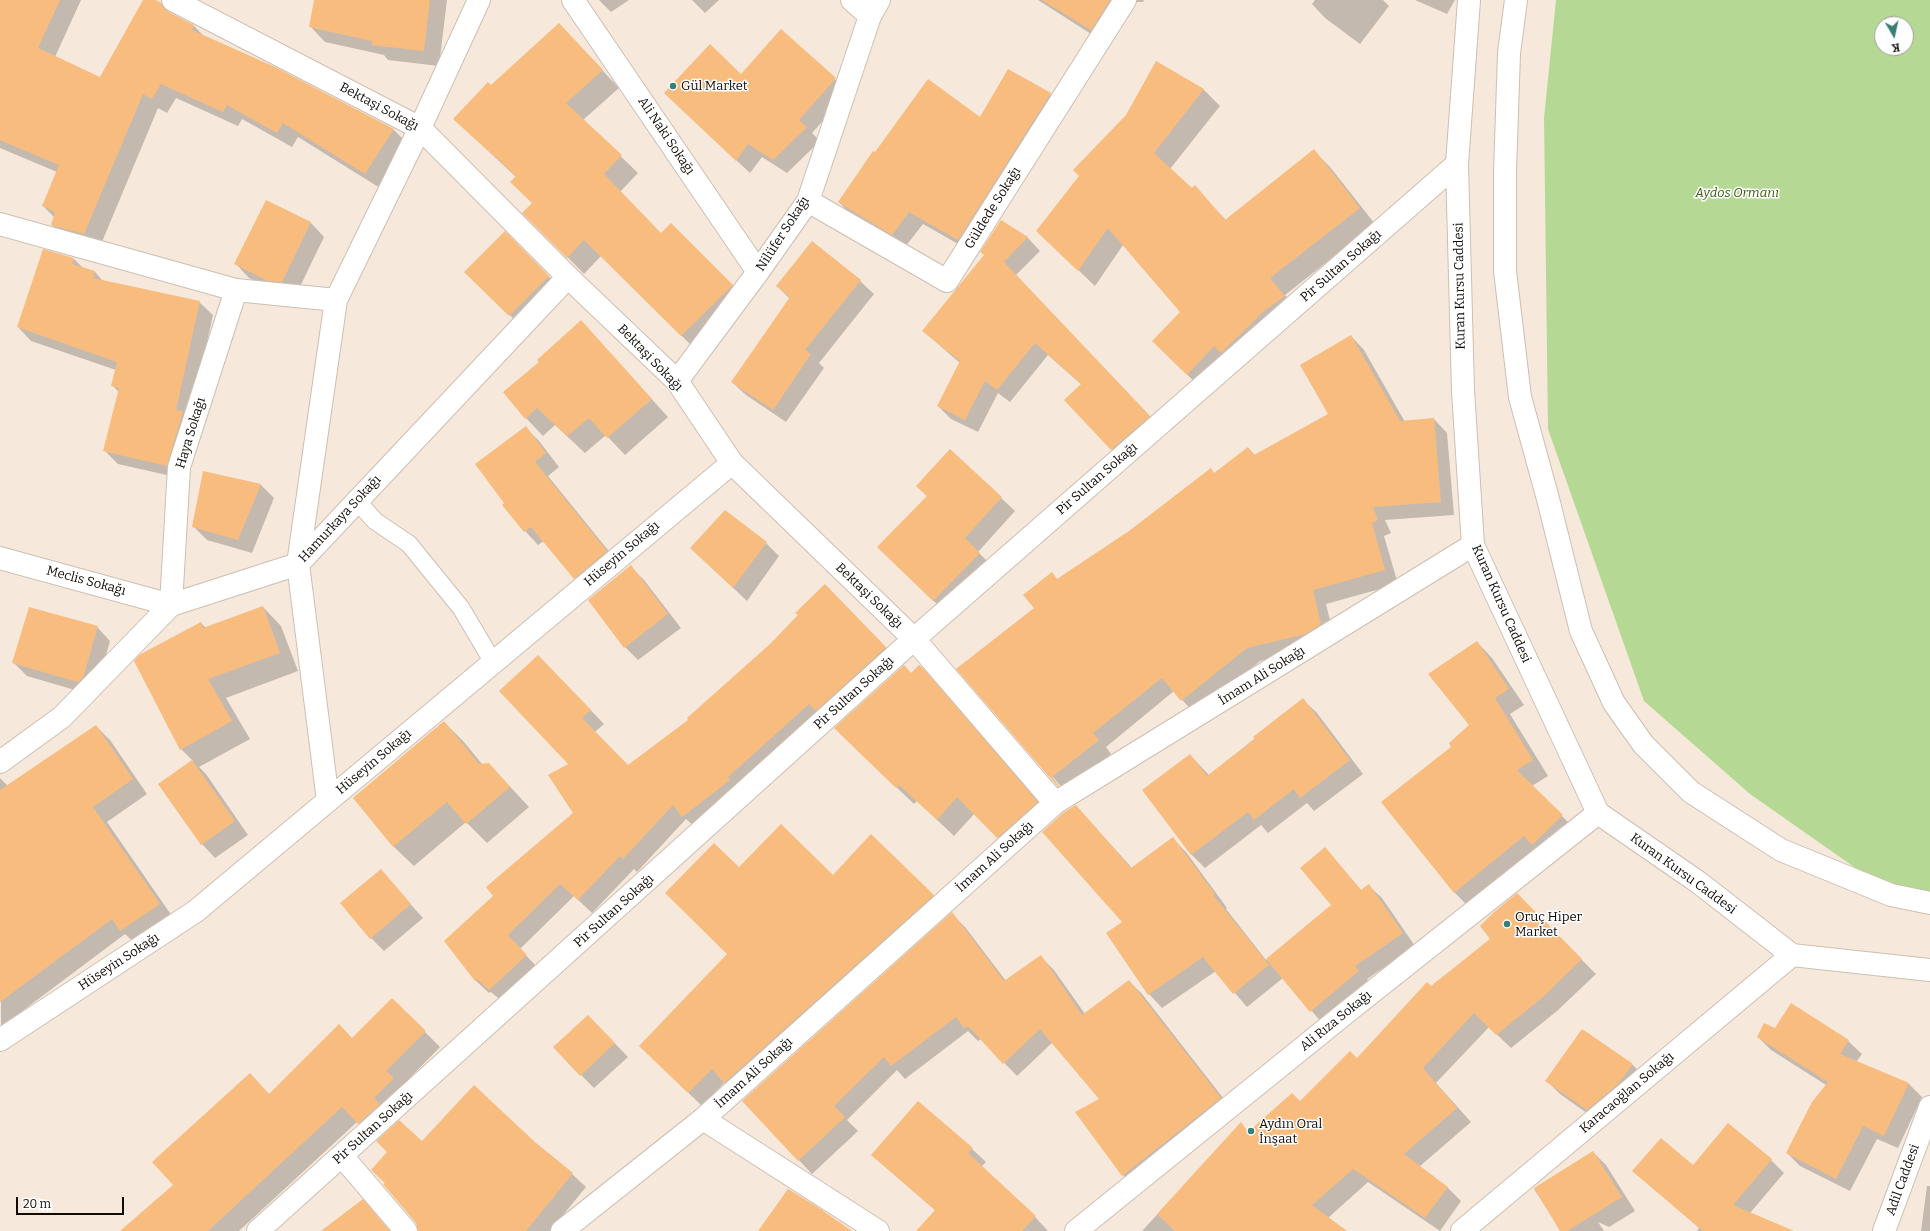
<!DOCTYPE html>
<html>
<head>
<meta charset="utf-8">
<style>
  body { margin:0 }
  #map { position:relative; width:1930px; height:1231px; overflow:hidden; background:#f6e8db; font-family:Bitter,serif }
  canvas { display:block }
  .north { position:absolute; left:1874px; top:16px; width:40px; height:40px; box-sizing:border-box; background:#fff; border:1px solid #9f9d9c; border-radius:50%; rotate:171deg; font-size:11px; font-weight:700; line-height:16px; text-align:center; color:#0f0b07 }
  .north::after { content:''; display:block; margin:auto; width:14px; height:18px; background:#387f76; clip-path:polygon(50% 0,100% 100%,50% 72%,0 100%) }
  .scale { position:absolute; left:16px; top:1197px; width:108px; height:18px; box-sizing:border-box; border:2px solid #0f0b07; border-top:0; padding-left:5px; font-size:12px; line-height:14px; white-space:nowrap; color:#0f0b07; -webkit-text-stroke:3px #fff; paint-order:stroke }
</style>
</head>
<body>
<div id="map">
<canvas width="1930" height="1231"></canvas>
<div class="north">K</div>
<div class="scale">20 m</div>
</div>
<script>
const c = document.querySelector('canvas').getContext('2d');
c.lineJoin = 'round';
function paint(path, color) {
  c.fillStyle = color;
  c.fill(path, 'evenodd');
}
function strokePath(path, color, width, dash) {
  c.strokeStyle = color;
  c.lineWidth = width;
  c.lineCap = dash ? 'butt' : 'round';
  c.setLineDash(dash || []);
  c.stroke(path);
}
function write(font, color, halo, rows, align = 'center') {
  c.font = font + ' Bitter,serif';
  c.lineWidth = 3;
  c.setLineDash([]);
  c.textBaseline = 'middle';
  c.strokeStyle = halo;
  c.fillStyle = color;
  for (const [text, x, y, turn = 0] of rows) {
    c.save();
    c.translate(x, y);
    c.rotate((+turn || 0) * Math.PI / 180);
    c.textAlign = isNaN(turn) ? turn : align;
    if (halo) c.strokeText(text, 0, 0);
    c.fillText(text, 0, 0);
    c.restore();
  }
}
const green = new Path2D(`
  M 1556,0 L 1930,0 L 1930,894 L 1867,876 L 1750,794 L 1644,701 L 1548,429 L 1544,118 ZM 1882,24 L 1906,24 L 1906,48 L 1882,48 Z`);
const shadow = new Path2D(`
  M 0,0 L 81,0 L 55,57 L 100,78 L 145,0 L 154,0 L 171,14 L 194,26 L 204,36 L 393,129 L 408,144 L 380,188 L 298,137 L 292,147 L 242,119 L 238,126 L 176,98 L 167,113 L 158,108 L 99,249 L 67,240 L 52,225 L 54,217 L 43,206 L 57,172 L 0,148 Z
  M 315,0 L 447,0 L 439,66 L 388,60 L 384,55 L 325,42 L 310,26 Z
  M 599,0 L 629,0 L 611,12 Z
  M 692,0 L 719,0 L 705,13 Z
  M 1038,0 L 1144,0 L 1143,2 L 1133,2 L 1105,43 Z
  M 1315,0 L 1383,0 L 1389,6 L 1360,44 L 1325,18 L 1312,4 Z
  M 1415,0 L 1455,0 L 1447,14 Z
  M 559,24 L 619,88 L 583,120 L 638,173 L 620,192 L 661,234 L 671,224 L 749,302 L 698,352 L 601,256 L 584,274 L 524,213 L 533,203 L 516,177 L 454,119 Z
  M 781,31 L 849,92 L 812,133 L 820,141 L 787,173 L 762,157 L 750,173 L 678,106 L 742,75 Z
  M 1157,62 L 1204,90 L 1220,106 L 1170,169 L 1192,189 L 1195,187 L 1226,220 L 1314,151 L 1330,167 L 1375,224 L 1285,295 L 1300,312 L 1203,390 L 1169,357 L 1181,312 L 1123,245 L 1095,286 L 1054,247 Z
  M 1050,94 L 1063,107 L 972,252 L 923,224 L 905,247 L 852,216 L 839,202 L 875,153 Z
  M 266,202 L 311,223 L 324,237 L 296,295 L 282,294 L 249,278 L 236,264 Z
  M 1001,221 L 1028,238 L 1040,251 L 1016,275 L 1162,429 L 1125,462 L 1112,449 L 1082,385 L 1048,355 L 1010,402 L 998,393 L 978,432 L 951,419 L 938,406 L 960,363 L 923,331 L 985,255 Z
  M 505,232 L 562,290 L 523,328 L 479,285 Z
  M 812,242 L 860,281 L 874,294 L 819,363 L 824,368 L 786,422 L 746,395 L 732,382 L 790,299 L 777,286 Z
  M 74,259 L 83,268 L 95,272 L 103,281 L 199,302 L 213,315 L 190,419 L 180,478 L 118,464 L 104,450 L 119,392 L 112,385 L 116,370 L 31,341 L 18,327 Z
  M 581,321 L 668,417 L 625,455 L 606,435 L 585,453 L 555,425 L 543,436 L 526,418 L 540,362 Z
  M 1351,336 L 1364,350 L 1405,422 L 1434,419 L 1447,433 L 1454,515 L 1385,520 L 1391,533 L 1384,536 L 1398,584 L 1326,604 L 1334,637 L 1319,647 L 1260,661 L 1195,714 L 1174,691 L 1106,747 L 1111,754 L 1064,791 L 1072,799 L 958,669 L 1035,608 L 1052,574 L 1058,580 L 1130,532 L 1211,470 L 1215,474 L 1248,448 L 1256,456 L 1330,414 Z
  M 526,428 L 539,441 L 559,467 L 548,476 L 620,565 L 588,592 L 544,541 L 538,545 L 525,531 L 506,503 Z
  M 950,450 L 1015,511 L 978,552 L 993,567 L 947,614 L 879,547 L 928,497 L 917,486 Z
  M 204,472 L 261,485 L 274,498 L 252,553 L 207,540 L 193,526 Z
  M 766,543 L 779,556 L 747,601 L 691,548 Z
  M 630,566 L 644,580 L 681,628 L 638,660 L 625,647 Z
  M 838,599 L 899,661 L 697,829 L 686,819 L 637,872 L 634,869 L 592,913 L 574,896 L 520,949 L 539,969 L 503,1002 L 491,992 L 489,993 L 475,980 L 495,896 L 574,814 L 569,764 L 551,669 L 604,724 L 595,732 L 628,766 L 690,720 Z
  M 263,607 L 281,626 L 298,671 L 226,698 L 250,739 L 199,767 L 206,774 L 248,835 L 215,858 L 202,844 L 193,761 L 181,749 L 201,623 L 206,628 Z
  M 97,627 L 110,641 L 96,691 L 92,695 L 27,676 L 14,663 Z
  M 1477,642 L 1492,658 L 1524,705 L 1510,714 L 1548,776 L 1532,786 L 1578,832 L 1470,908 L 1455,893 L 1382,802 L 1453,747 L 1470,725 Z
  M 919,666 L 936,683 L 1054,819 L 1015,854 L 975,813 L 954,836 L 917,801 L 914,804 L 852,745 Z
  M 1303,700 L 1317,713 L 1363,774 L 1314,811 L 1307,803 L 1268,833 L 1261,825 L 1205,868 L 1191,854 L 1190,755 L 1209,775 Z
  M 444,722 L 464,742 L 482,764 L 489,764 L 529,807 L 487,843 L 466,822 L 414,866 L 394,847 L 355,798 Z
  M 96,726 L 110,740 L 147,794 L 107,822 L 174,919 L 136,944 L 125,934 L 1,1027 L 0,778 L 8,786 Z
  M 1076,806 L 1132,868 L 1172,838 L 1186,852 L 1227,908 L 1226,909 L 1266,960 L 1333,905 L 1325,848 L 1362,891 L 1369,886 L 1382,898 L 1415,946 L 1367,979 L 1371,984 L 1323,1024 L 1283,978 L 1247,1007 L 1216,971 L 1162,1008 L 1149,994 L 1124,923 Z
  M 739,868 L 833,876 L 933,895 L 947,909 L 738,1096 L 725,1082 L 702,1106 L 654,1059 L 729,954 Z
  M 380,870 L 423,918 L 384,951 L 371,938 Z
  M 1517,895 L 1596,974 L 1557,1011 L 1511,1048 L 1489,1027 L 1436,1083 L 1471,1122 L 1419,1167 L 1447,1187 L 1461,1201 L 1440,1231 L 1368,1182 L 1328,1218 L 1345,1231 L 1142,1231 L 1241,1124 L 1249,1132 L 1300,1102 L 1357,1059 L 1431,988 L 1492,939 Z
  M 952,914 L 965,927 L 1006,981 L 1041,957 L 1054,970 L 1085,1014 L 1129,981 L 1142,994 L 1234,1112 L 1136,1189 L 1123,1175 L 1077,1112 L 1100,1099 L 1052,1043 L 1017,1076 L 981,1039 L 978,1041 L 968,1031 L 905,1079 L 897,1070 L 847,1120 L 858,1131 L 812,1174 L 743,1101 Z
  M 392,999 L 440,1047 L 401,1087 L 408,1094 L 374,1138 L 357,1122 L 239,1231 L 121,1231 L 175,1185 L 269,1095 L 352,1039 Z
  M 1776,1029 L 1848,1041 L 1862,1054 L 1856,1062 L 1909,1084 L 1922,1097 L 1898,1148 L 1877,1139 L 1850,1191 L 1800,1166 L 1787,1153 L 1826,1085 L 1771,1050 L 1758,1037 Z
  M 602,1030 L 628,1057 L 594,1088 L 581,1075 Z
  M 1632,1064 L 1645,1078 L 1601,1123 L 1560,1094 L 1547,1081 Z
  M 918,1102 L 972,1149 L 986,1162 L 981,1167 L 1035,1217 L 1048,1231 L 941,1231 L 936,1211 L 872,1155 Z
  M 422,1142 L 536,1144 L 572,1174 L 586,1187 L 550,1231 L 419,1231 Z
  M 1593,1152 L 1606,1165 L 1635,1211 L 1609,1227 L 1598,1222 L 1604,1231 L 1562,1231 L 1534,1189 Z
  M 1771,1160 L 1784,1173 L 1750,1213 L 1769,1231 L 1697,1231 L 1699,1228 L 1634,1171 Z
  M 1927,1186 L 1930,1186 L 1930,1231 L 1921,1231 Z`);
const building = new Path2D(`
  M 0,0 L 60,0 L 38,48 L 100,77 L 143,0 L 156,0 L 161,3 L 167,11 L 194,25 L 192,30 L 275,67 L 394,129 L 365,174 L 283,123 L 277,133 L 227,105 L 223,112 L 161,84 L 152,99 L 143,94 L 84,234 L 51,225 L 55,212 L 42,206 L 59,165 L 0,140 Z
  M 314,0 L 430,0 L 424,51 L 372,45 L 372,41 L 309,27 Z
  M 1042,0 L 1110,0 L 1091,30 Z
  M 559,23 L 603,70 L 566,103 L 622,155 L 604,174 L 661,233 L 671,223 L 733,285 L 681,336 L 584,240 L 567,258 L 522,213 L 532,203 L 510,182 L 516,176 L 453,119 L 488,82 L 491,85 Z
  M 781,29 L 836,78 L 799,120 L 807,127 L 773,160 L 748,144 L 736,161 L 664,93 L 710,44 L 741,74 Z
  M 1156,61 L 1204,89 L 1154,153 L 1192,188 L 1195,185 L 1225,220 L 1314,149 L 1360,208 L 1270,278 L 1285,296 L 1264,311 L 1221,353 L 1214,346 L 1187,375 L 1152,341 L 1180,312 L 1108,228 L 1078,271 L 1036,231 L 1079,176 L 1073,170 L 1126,115 Z
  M 1008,69 L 1051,93 L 958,240 L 909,212 L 892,235 L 838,202 L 873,151 L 875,152 L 928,79 L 980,117 Z
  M 266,200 L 311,222 L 282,282 L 268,281 L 234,264 Z
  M 1001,220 L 1028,237 L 1004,262 L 1150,416 L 1111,450 L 1064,400 L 1081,384 L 1035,343 L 997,390 L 985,381 L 965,420 L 937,406 L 960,361 L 922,331 L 984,255 L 980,252 Z
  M 505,231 L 549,276 L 509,316 L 464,272 Z
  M 812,241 L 861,280 L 805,350 L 811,354 L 773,410 L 731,382 L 790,297 L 776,286 Z
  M 43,249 L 74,258 L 72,264 L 95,271 L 93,278 L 200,301 L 176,410 L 183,411 L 167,466 L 103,451 L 119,388 L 111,386 L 117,362 L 17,327 Z
  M 581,320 L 652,399 L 607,438 L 589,418 L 567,436 L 537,408 L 525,419 L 503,392 L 539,362 L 537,360 Z
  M 1351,335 L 1400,421 L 1434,418 L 1441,502 L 1373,507 L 1378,520 L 1372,523 L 1385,570 L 1313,590 L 1321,624 L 1306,634 L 1247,648 L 1181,701 L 1162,678 L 1093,733 L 1099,740 L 1052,777 L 1059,786 L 1058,787 L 956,669 L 1034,608 L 1023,595 L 1052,572 L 1057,579 L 1129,531 L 1211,468 L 1214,473 L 1248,447 L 1254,455 L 1328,414 L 1300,365 Z
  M 526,426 L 546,453 L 535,462 L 607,551 L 574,579 L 531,527 L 524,532 L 502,505 L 504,503 L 475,464 Z
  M 950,449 L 1002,497 L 965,538 L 980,553 L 933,601 L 877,547 L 927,496 L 916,486 Z
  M 203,471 L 261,484 L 238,540 L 192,527 Z
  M 725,510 L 767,542 L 733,588 L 690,548 Z
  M 631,565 L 668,614 L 624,648 L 588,600 Z
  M 825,584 L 886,647 L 816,711 L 809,704 L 728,777 L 730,780 L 682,817 L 673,805 L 623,859 L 620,856 L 578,900 L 560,884 L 508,935 L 527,955 L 489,990 L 477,979 L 475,981 L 444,941 L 493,896 L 486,887 L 573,813 L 548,775 L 568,764 L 499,691 L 538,655 L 591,710 L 582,718 L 628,765 L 688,720 L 687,718 L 770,644 L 798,615 L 795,613 Z
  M 263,606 L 280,653 L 208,679 L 232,721 L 180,750 L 134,661 L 139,655 L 201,622 L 203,628 Z
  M 29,607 L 98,626 L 83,678 L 78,682 L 12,663 Z
  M 1477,641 L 1509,689 L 1495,698 L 1533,760 L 1517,770 L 1563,815 L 1532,845 L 1524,836 L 1454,893 L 1381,802 L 1451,747 L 1449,743 L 1469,725 L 1428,674 Z
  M 904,665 L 911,673 L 919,665 L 923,668 L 1038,802 L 997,838 L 957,797 L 937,820 L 899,785 L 896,788 L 834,728 Z
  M 1303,698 L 1350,760 L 1300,798 L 1294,789 L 1254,820 L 1248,812 L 1191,855 L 1142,790 L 1190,754 L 1207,776 L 1255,739 L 1253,737 Z
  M 444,721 L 479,764 L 489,763 L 510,787 L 466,824 L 447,802 L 393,847 L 353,798 Z
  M 96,725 L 133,779 L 93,807 L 160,904 L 120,931 L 112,919 L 0,1002 L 0,790 Z
  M 192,760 L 235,821 L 201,845 L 158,784 Z
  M 1076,805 L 1131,868 L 1173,837 L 1215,894 L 1213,895 L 1269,965 L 1233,994 L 1203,957 L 1148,995 L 1106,933 L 1122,922 L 1042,832 L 1063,813 Z
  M 781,824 L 833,875 L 871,834 L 934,895 L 724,1083 L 712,1069 L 688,1093 L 639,1046 L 727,954 L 665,893 L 714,843 L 739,867 Z
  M 1325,847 L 1361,890 L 1369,884 L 1403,933 L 1355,966 L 1359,971 L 1310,1012 L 1266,959 L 1331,905 L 1300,868 Z
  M 381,869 L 411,904 L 370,939 L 340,903 Z
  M 1517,893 L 1582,959 L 1543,997 L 1496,1035 L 1474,1013 L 1423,1068 L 1457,1108 L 1404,1154 L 1448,1187 L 1425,1218 L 1353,1169 L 1312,1205 L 1347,1231 L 1175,1231 L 1157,1214 L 1241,1122 L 1248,1132 L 1292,1093 L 1300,1101 L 1350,1051 L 1357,1058 L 1427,982 L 1431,986 L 1490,939 L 1480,926 L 1493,913 Z
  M 952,912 L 1004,981 L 1041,955 L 1082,1015 L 1129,980 L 1221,1098 L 1122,1176 L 1075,1112 L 1099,1099 L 1040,1029 L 1003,1064 L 968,1026 L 964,1028 L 956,1017 L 891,1066 L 884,1057 L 834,1106 L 845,1117 L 798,1161 L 742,1101 Z
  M 392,998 L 426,1031 L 386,1071 L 394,1078 L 374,1098 L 380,1104 L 358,1124 L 342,1107 L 208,1231 L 120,1231 L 173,1185 L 152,1162 L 250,1073 L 269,1094 L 339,1024 L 352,1038 Z
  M 1791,1003 L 1849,1040 L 1840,1054 L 1909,1083 L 1884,1136 L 1863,1126 L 1836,1179 L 1786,1153 L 1812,1102 L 1828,1082 L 1757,1037 L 1764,1023 L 1775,1028 Z
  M 588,1015 L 615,1043 L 580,1076 L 553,1047 Z
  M 1582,1029 L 1633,1064 L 1618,1084 L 1587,1110 L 1545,1081 Z
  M 474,1085 L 536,1143 L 573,1173 L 526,1231 L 418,1231 L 416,1223 L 383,1184 L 385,1183 L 371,1170 L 387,1152 L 376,1141 L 399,1120 L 422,1141 Z
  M 918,1101 L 973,1148 L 968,1153 L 1036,1216 L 1022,1231 L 916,1231 L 935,1210 L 871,1155 Z
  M 1728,1123 L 1772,1159 L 1733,1205 L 1794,1231 L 1703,1231 L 1632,1171 L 1661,1138 L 1693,1165 Z
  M 1593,1151 L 1622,1197 L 1567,1231 L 1560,1231 L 1534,1188 Z
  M 788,1189 L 816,1206 L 852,1231 L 758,1231 Z
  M 363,1199 L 390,1231 L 321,1231 Z`);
const lane = new Path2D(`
  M 357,501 L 375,521 L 409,544 L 461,608 L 493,662`);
const street = new Path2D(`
  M 173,0 L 420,128 L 568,277 L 677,381 L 732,463 L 914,639 L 1055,803
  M 573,0 L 758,272
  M 852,0 L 870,16
  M 808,201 L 947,281 L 1125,0
  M 0,224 L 236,290 L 336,300
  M 677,381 L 758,272 L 808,201 L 870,16 L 879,0
  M 0,558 L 171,605 L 179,467 L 236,290
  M 0,762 L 62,717 L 171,605 L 298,564 L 568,277
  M 328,801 L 298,564 L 336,300 L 420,128 L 479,0
  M 0,1040 L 196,911 L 732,463
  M 703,1119 L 878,1231
  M 342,1156 L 406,1231
  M 258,1231 L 914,639 L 1457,164
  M 562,1231 L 703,1119 L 1055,803 L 1473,545
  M 1076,1231 L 1347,1012 L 1598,813
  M 1462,1231 L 1792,955
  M 1884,1231 L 1930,1107`);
const secondary = new Path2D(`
  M 1469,0 L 1457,164 L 1463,391 L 1473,545 L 1598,813 L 1698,882 L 1792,955 L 1930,970
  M 1516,0 L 1509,53 L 1505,172 L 1505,271 L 1520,397 L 1548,499 L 1581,631 L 1614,703 L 1643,744 L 1691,792 L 1781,850 L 1891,895 L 1930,903`);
const markers = [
  [673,86,4,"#387f76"],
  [1507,924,4,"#387f76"],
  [1251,1131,4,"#387f76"]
];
const poiNames = [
  ["Gül Market",681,86],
  ["Oruç Hiper",1515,917],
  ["Market",1515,932],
  ["Aydın Oral",1259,1124],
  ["İnşaat",1259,1139]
];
const streetNames = [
  ["Bektaşi Sokağı",379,107,28],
  ["Ali Naki Sokağı",666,136,56],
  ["Güldede Sokağı",993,208,-58],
  ["Nilüfer Sokağı",783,234,-57],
  ["Pir Sultan Sokağı",1341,266,-41],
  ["Kuran Kursu Caddesi",1460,286,-91],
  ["Bektaşi Sokağı",650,358,46],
  ["Haya Sokağı",191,433,-73],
  ["Pir Sultan Sokağı",1097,479,-41],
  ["Hamurkaya Sokağı",340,519,-47],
  ["Hüseyin Sokağı",622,554,-40],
  ["Meclis Sokağı",86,581,15],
  ["Bektaşi Sokağı",869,596,44],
  ["Kuran Kursu Caddesi",1501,604,66],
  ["İmam Ali Sokağı",1262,676,-32],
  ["Pir Sultan Sokağı",854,693,-42],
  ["Hüseyin Sokağı",374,762,-40],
  ["İmam Ali Sokağı",995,857,-42],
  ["Kuran Kursu Caddesi",1683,874,36],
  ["Pir Sultan Sokağı",614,911,-42],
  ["Hüseyin Sokağı",119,962,-33],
  ["Ali Rıza Sokağı",1336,1021,-39],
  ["İmam Ali Sokağı",754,1073,-42],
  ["Karacaoğlan Sokağı",1627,1093,-40],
  ["Pir Sultan Sokağı",373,1128,-42],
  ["Adil Caddesi",1903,1180,-70]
];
const parkNames = [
  ["Aydos Ormanı",1737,193]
];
paint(green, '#b5d995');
paint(shadow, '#0003');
paint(building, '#f7bc7e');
strokePath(lane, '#cdbfb2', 19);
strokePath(street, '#cdbfb2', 24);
strokePath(secondary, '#cdbfb2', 24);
strokePath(lane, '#fff', 17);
strokePath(street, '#fff', 22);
strokePath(secondary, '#fff', 22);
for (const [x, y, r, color] of markers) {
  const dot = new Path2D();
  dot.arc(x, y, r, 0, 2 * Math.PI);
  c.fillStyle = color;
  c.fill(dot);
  strokePath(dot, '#fff', 1.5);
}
write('13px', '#0f0b07', '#fff', poiNames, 'left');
write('13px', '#0f0b07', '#fff', streetNames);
write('italic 13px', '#3c5d13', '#fff', parkNames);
</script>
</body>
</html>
